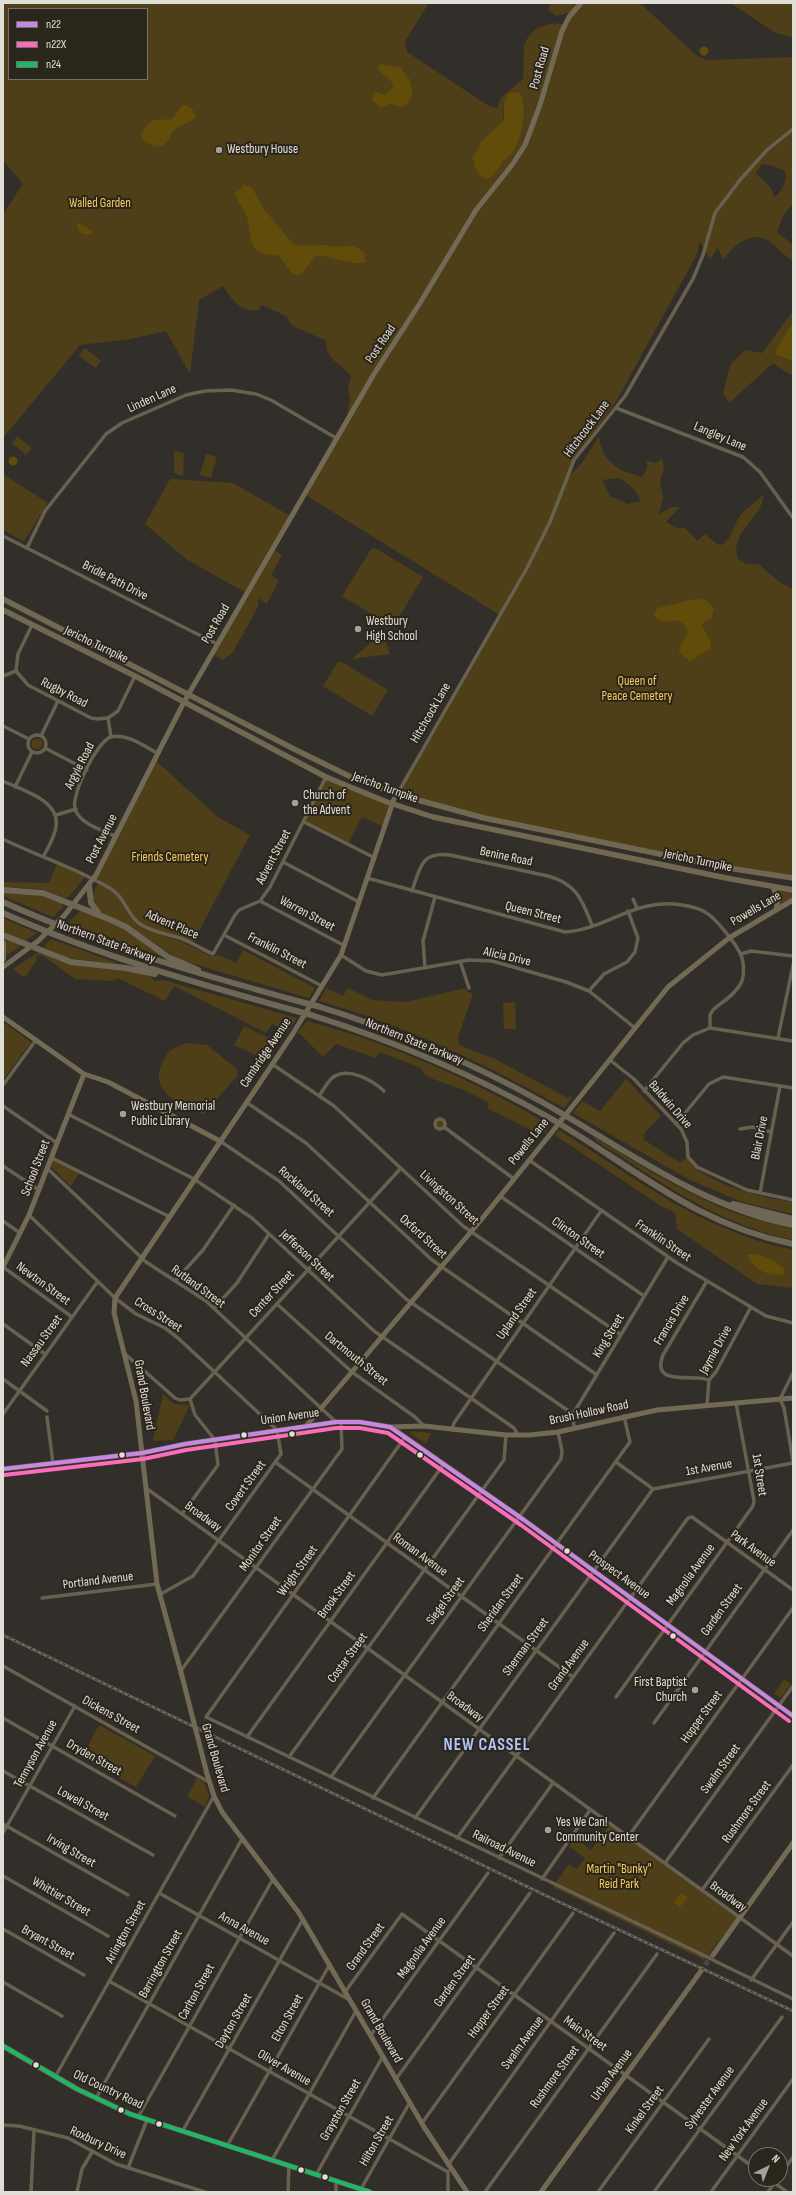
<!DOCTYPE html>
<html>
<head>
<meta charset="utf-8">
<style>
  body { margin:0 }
  #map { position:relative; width:796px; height:2195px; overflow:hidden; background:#322f2a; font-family:"Sofia Sans Condensed",sans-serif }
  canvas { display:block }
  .frame { position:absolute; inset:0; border:4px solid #e1ded7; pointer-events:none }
  .legend { position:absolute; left:8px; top:8px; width:140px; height:72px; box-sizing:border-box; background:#2b261c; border:1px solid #747067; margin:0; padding:5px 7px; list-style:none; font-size:12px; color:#e1ded7 }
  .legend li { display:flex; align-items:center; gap:8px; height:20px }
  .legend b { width:20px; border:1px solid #747067 }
  .north { position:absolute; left:748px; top:2147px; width:40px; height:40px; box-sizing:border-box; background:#2b261c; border:1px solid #747067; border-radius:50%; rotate:43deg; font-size:11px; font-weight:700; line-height:16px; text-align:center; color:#e1ded7 }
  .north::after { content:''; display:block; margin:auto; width:14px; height:18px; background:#a4a19a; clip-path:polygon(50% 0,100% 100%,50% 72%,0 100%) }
</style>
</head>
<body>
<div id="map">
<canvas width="796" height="2195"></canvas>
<div class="frame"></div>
<ul class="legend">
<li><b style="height:5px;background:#c787e3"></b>n22</li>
<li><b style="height:5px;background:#fb6dba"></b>n22X</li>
<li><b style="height:5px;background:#1ab867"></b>n24</li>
</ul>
<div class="north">N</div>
</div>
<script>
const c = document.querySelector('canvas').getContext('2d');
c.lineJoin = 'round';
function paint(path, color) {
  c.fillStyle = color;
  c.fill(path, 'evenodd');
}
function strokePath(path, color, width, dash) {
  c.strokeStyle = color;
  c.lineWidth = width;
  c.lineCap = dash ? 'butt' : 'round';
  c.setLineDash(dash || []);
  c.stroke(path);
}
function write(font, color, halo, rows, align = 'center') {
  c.font = font + ' "Sofia Sans Condensed",sans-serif';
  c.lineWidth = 4;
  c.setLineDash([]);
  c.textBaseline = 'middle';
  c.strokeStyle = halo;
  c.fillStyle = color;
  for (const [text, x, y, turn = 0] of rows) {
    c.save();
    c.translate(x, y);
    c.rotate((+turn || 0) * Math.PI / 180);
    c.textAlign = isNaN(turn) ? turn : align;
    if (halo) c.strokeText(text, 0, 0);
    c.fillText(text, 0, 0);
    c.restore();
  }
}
const green = new Path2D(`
  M 3,3 L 429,3 L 405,41 L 407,52 L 489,106 L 497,108 L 501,98 L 523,79 C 524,68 523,57 524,47 C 527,30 547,21 563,24 L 568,13 L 556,16 L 548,10 L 551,3 L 640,3 L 697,56 L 707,60 L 793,57 L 793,203 L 783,216 L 777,232 L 793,245 L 793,261 C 784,256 778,247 769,241 C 752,229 733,246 723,260 L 718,248 L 710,259 L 700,241 L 696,256 L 617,400 L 574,460 L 567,478 L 582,463 L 599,436 C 600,454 613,469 630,473 C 635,474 638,477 642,477 L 647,469 L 647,461 L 655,463 L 662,459 L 664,467 L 660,481 L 663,498 L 659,514 L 672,507 L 680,507 L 666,522 L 677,528 L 685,528 L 697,541 L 705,534 L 717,544 L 722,545 C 732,538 733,526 740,516 C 746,507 757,503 763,494 C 766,515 728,532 738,559 L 747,564 L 758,564 L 781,583 L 793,589 L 793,878 L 484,818 L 396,794 L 500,615 L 304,494 L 346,422 L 350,399 L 348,389 L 351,376 C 341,364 324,358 327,341 L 293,326 L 286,316 L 262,305 L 258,310 C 240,313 232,299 223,286 L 199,300 L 190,374 L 166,331 L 131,339 L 80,345 L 3,438 L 3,214 L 23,184 L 3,160 ZM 9,9 L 147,9 L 147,79 L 9,79 ZM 508,94 L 524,100 L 524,115 L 503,121 L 504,102 ZM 762,164 L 774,166 L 785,171 C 788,181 781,193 774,198 L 772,189 L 756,173 ZM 618,478 C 629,483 636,490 641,501 L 628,504 L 610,496 L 602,480 Z
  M 731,3 L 793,3 L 793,38 L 774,32 Z
  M 793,311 L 793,322 L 775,351 L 776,355 L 793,361 L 793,373 L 791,375 L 773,363 L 729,403 L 723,394 L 730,365 L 745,350 L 762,353 Z
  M 85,348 L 101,361 L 96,368 L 79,356 Z
  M 17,436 L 32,448 L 26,455 L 12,443 Z
  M 174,451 L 184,453 L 183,476 L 174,473 Z
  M 206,454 L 217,457 L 211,478 L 200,475 Z
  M 3,474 L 48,503 L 24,541 L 3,530 Z
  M 170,479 L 233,483 L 290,516 L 272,548 L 282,555 L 271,575 L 279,580 L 267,604 L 258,598 L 258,607 L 233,652 L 223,660 L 211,653 L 246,593 L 186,559 L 145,524 Z
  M 375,548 L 423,577 L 393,627 L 342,596 L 371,549 Z
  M 381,634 L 387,644 L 390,654 L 352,659 Z
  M 338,662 L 342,662 L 388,690 L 372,716 L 323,686 Z
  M31.5 744a5.5 5.5 0 1 1 11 0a5.5 5.5 0 1 1-11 0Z
  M 154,759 L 218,817 L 250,835 L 192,944 L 148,929 L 138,923 L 123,899 L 93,879 Z
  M 326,777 L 392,804 L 384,827 L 362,817 L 348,844 L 304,822 Z
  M 57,864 L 85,877 L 69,897 L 65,898 L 42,889 L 3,887 L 3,882 L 49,883 Z
  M 98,883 L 114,892 L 120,900 L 131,918 L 143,929 L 182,942 L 211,956 L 216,956 L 217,954 L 236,963 L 243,950 L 315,988 L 309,998 L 180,960 L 124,923 L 101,912 L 96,906 L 92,896 Z
  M 776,889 L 793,892 L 793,898 L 778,907 L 780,898 Z
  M 3,891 L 37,893 L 62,903 L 63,907 L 53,917 L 3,896 Z
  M 81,910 L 119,925 L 162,954 L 160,956 L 68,923 Z
  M 3,918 L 37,933 L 25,941 L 3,932 Z
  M 5,938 L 22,945 L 6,956 Z
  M 51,939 L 117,963 L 118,964 L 67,958 L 46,948 L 45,945 Z
  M 38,952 C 49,954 57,961 68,963 C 87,967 143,966 155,981 L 163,980 L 297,1018 L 287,1032 L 272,1024 L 266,1033 L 174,986 L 165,1001 L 118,978 L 113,981 L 75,979 L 42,955 L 36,956 L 37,960 L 26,976 L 23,977 L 13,969 Z
  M 326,988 L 343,996 L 348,988 L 372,1000 L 406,1002 L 466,988 L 468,992 L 473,994 L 458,1037 L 459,1045 L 495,1059 L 568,1098 L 572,1095 L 572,1098 L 564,1108 C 487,1065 405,1025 319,1001 Z
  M 515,1002 L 516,1029 L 504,1029 L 503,1003 Z
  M 307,1021 C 393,1044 474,1081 550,1125 L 545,1133 L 539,1134 L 487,1108 L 489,1103 L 464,1090 L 433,1079 L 425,1075 L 421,1068 L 380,1052 L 376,1058 L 336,1044 L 323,1057 L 298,1032 Z
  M 3,1022 L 31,1042 L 3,1080 Z
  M 244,1026 L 275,1041 L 266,1060 L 234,1045 Z
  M 186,1043 L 207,1045 L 237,1069 L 237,1076 L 204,1114 C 187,1108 158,1097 159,1074 C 159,1066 165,1058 169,1051 Z
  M 626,1079 L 661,1116 L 646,1131 L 643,1139 L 680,1163 L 687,1158 C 701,1183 765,1199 793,1202 L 793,1214 L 742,1202 L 690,1180 L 573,1113 L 582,1101 L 600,1111 Z
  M435 1124a5 5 0 1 1 10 0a5 5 0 1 1-10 0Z
  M 559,1130 C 638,1180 700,1230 793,1250 L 793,1288 L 757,1284 L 677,1229 L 675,1213 L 661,1206 L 555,1135 Z
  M 594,1137 C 635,1162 676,1188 720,1207 C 743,1217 768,1223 793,1229 L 793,1240 C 727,1226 672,1191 618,1154 C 611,1150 596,1143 594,1137 Z
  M 53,1160 L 79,1173 L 71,1186 L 51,1167 Z
  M 163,1394 L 174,1404 L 189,1405 L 189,1407 L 173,1440 L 153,1441 Z
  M 411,1431 L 431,1433 L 426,1444 L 410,1433 Z
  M 784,1679 L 791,1684 L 781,1698 L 774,1694 Z
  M 99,1725 L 155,1756 L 136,1787 L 82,1757 Z
  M 197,1778 L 204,1782 L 209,1795 L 205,1807 L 187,1796 Z
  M 609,1825 L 737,1918 L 704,1960 L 553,1887 L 569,1864 L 577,1869 L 585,1858 L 569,1846 L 576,1838 L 591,1850 Z`);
const water = new Path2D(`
  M699.5 51a4.5 4.5 0 1 1 9 0a4.5 4.5 0 1 1-9 0Z
  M 381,64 L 402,68 L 403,72 L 409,78 L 413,93 L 408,103 L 402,107 L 390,104 L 381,108 L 372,100 L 373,96 L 377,92 L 385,95 L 394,86 C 390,77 381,76 377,67 Z
  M 513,92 L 520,93 C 529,106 521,139 513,152 C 510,156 505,158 502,163 C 497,170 496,175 488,179 C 476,176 474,167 473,156 L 479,148 L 480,143 L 504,120 L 504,102 L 508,94 Z
  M 183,105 C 190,105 194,110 196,117 C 186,126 179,124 171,133 L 171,138 L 163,145 L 155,147 L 143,140 L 141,134 C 153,116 153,121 172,119 Z
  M 243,184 L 252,188 L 264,209 L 293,244 L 299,246 L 326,245 L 334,247 L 354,246 L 364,252 L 365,263 L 354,263 L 318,255 C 309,261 308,269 299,275 L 293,274 L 279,256 L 261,253 L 255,248 L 251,241 L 247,216 L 234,194 L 243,187 Z
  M 77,222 L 93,232 C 84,238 76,232 77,222 Z
  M 793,322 L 793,361 L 776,355 L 775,351 Z
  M8.5 461a4.5 4.5 0 1 1 9 0a4.5 4.5 0 1 1-9 0Z
  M 695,599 C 705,599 709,601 714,609 L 711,618 L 706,620 L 702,626 L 711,643 L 711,648 L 690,661 L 679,652 C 681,638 697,633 678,620 C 667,622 661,625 653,614 L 658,608 Z
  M 757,1254 L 776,1262 L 784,1269 L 783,1275 C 765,1275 755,1270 747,1255 Z
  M 681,1893 L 688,1897 L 680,1907 L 674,1902 Z`);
const secondaryTunnel = new Path2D(`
  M 701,1971 L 712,1955`);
const street = new Path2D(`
  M 616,408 L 743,457 L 760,472 L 793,518
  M 3,536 L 217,644
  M 27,548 L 45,511 L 106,434 L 122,423 L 186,395 L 205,391 L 231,390 L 256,394 L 271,400 L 336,438
  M 32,625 L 18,654 L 16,671 L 28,685 L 91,718 L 98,719 L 108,718 L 118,711 L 135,676
  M 3,676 L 16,671
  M 108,718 L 111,737
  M 3,726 L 29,739
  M28 744a9 9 0 1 1 18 0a9 9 0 1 1-18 0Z
  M 41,736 L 58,701
  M 45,748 L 87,770
  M 3,781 C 21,790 60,800 56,826 C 55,837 48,848 43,857
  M 15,787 L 32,752
  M 396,796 L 527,568 L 550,522 L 574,460 L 625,396 L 693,279 L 703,255 L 715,213 L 740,180 L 767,150 L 793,129
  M 56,815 L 76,809
  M 304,822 L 373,857
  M 115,836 C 102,830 80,824 75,809 C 71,794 97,741 111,737 C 127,733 144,746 157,753
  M 3,839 C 39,857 77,868 111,889 C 125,897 127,915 140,924 C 151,932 167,934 180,938 C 191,942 202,949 213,954 L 235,915 L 239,910 L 260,901 L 270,887 L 326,777
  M 283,862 L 359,902
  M 367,878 L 565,932 C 606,930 635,897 682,905 C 689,906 698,908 705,912 C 715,917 735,943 740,953 C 744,961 745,975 741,983 C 736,994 722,1002 713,1010 L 710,1015 L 710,1028
  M 412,891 C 420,868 421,851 450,855 L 548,876 C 577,884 582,900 592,925
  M 633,899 L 637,908
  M 260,901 L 345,946
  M 224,935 L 322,986
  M 741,954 L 751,951 L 793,956
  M 341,955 L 366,971 L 382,975 L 469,960 L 492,961 L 566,982 L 589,991 L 635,1028
  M 460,961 L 469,988
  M 425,968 L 423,941 L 435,897
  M 589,991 L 604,974 L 627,962 L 635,952 L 638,938 L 628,911
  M 710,1028 L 793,1041
  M 778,1038 L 793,965
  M 610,1060 L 634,1079 L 681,1129 L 687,1142 L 688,1157 L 697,1167 L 747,1190 L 793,1200
  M 272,1064 L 334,1106 L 463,1226 L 621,1335
  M 3,1085 L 36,1040
  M 644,1091 L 683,1043 L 693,1035 L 710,1028
  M 319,1096 C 323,1090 327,1083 332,1078 C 348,1066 372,1080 384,1091
  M 246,1102 L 306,1143 L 432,1260 L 597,1375
  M 3,1106 L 57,1143
  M 68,1114 L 194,1179 L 252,1218 L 374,1331 L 514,1428 L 518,1435
  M435 1124a5 5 0 1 1 10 0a5 5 0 1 1-10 0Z
  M 676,1124 L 709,1084 L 723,1077 L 793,1088
  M 444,1127 L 514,1179
  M 740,1129 L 753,1127 L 771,1132
  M 220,1141 L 279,1181 L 406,1299 L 573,1414
  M 52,1158 L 168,1216
  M 529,1160 L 677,1263 L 766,1316 L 793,1323
  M 3,1166 L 39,1190
  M 48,1169 L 146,1262 L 206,1301 L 336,1422
  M 760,1193 L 780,1086
  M 500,1196 L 644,1296
  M 29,1215 L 115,1298 L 136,1314 L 165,1328 L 178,1338 L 277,1430 L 281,1454 L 193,1576 L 159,1595
  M 3,1221 L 20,1233
  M 3,1267 L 72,1317
  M 175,1281 L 203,1250 L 234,1205
  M 707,1281 L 663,1355 C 650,1388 696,1373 709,1380
  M 277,1304 L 352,1372 L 415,1417 L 424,1426
  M 214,1308 L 237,1283 L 269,1234
  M 3,1324 L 45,1354
  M 124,1353 L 175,1398 L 180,1400 L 190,1399
  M 793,1373 L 780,1399 L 784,1408 L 793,1461
  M 3,1379 L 47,1411
  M 190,1399 L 401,1168
  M 707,1405 L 709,1380 L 716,1372 L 751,1307
  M 3,1414 L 98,1281
  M 47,1417 L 53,1463
  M 574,1427 L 573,1414 L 668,1257
  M 452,1430 L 454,1423 L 601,1211
  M 405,1437 L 206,1717 L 701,1954
  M 275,1462 L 573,1677
  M 616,1462 L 653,1489
  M 146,1488 L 793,1956
  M 653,1489 L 793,1463
  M 182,1514 L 218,1465 L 215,1440 L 195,1415 L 190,1399
  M 42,1598 L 157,1584
  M 3,1666 L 209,1782
  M 180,1672 L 342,1449 L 341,1422
  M 616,1697 L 753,1506 L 754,1501 L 736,1403
  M 3,1718 L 175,1816
  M 654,1723 L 793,1530
  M 247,1737 L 443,1465
  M 289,1757 L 504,1460 L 506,1435
  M 3,1771 L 153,1855
  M 331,1777 L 561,1459 L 562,1451 L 558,1432
  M 373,1798 L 627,1446 L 630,1442 L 624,1416
  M 415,1818 L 653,1489
  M 3,1824 L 128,1895
  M 3,1833 L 75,1706
  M 628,1837 L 793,1608
  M 457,1838 L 688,1518 L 692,1517 L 793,1590
  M 499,1858 L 553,1783
  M 665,1863 L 793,1686
  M 3,1876 L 108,1936
  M 542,1879 L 590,1810
  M 702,1890 L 793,1765
  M 159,1893 L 348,1999
  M 3,1929 L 84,1975
  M 717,1962 L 793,1999
  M 751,1980 L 793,1922
  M 109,1981 L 448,2172
  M 3,1982 L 62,2016
  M 345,1992 L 402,1914 L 756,2169
  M 371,2035 L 488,1873
  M 55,2077 L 214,1796
  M 396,2079 L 530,1893
  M 96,2098 L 242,1839
  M 138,2117 L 273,1879
  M 422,2123 L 573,1913
  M 3,2125 L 19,2126 L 68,2138 L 116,2164 L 205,2192
  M 182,2132 L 303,1919
  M 227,2146 L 330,1964
  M 272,2160 L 356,2011
  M 448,2165 L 614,1933
  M 128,2168 L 147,2120
  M 448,2171 L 448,2192
  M 317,2173 L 383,2056
  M 780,2175 L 793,2157
  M 769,2179 L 787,2192
  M 361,2189 L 410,2102
  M 31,2192 L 34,2131
  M 77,2192 L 82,2169 L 92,2152
  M 288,2192 L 289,2165
  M 336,2192 L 336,2180
  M 485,2192 L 657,1954
  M 598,2192 L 709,2039
  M 654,2192 L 782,2017
  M 711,2192 L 793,2079
  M 768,2192 L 777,2179`);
const secondary = new Path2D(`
  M 773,887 L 778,899 L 776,910
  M 64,916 L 96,875 L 184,702 L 374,374 L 420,303 L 476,210 L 512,165 L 525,145 L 540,105 L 562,31 L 569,17 L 581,3
  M 3,967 L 38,941
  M 3,1017 L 84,1074 L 108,1082 L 220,1141
  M 575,1103 L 668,987 L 729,938 L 793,900
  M 3,1267 L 29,1215 L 84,1074
  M 306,1426 L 481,1220 L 548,1137
  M 391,1427 L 524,1520 L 793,1716
  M 3,1469 L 142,1453 L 185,1444 L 336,1422 L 360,1422 L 390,1427 L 424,1426 L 506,1435 L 530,1435 L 558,1432 L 657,1410 L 793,1398
  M 182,1676 L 157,1584 L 136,1401 L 114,1313 L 115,1298 L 292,1035 L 341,955 L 394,799
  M 207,1774 L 214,1796 L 222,1812 L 299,1913 L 424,2127 L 467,2192
  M 713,1955 L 793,1843
  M 541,2192 L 701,1971`);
const primary = new Path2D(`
  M 3,599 L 296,750 L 349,776 L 396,794 L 484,818 L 728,868 L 793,878
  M 3,610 L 135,676 L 326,777 L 387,802 L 433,817 L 726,878 L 793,890
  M 3,2046 L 77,2089 L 130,2114 L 370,2192`);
const highway = new Path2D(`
  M 89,885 L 91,903 L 99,914
  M 3,890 L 43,893 L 109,919 L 126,927 L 168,957 L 198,970
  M 3,902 C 101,946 202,975 305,1003
  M 3,913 C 99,956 199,984 300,1012
  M 3,935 L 71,962 L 126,968 L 155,974
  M 3,943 L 3,959
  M 317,1006 C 395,1030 470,1062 542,1102 C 622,1147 700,1207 793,1225
  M 311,1015 C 394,1041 474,1075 550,1118 C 634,1167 694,1224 793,1244
  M 733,1204 L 793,1219`);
const rail = new Path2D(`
  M 3,1635 L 553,1899 L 793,2011`);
const streetBridge = new Path2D(`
  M 701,1954 L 717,1962`);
const secondaryBridge = new Path2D(`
  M 38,941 L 64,916
  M 548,1137 L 575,1103
  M 182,1676 L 207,1774`);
const highwayBridge = new Path2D(`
  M 305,1003 L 317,1006
  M 300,1012 L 311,1015`);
const bus1 = new Path2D(`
  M 3,1469 L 142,1453 L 185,1444 L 336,1422 L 360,1422 L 390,1427 L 524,1520 L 793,1716`);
const bus2 = new Path2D(`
  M 4,1475 L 143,1459 L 186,1450 L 336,1428 L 360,1428 L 388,1433 L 521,1525 L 789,1721`);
const bus3 = new Path2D(`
  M 3,2046 L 77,2089 L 130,2114 L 370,2192`);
const markers = [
  [219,150,4,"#a4a19a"],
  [358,629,4,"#a4a19a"],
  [295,803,4,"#a4a19a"],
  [123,1114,4,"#a4a19a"],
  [292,1434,3.5,"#e1ded7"],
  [244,1435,3.5,"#e1ded7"],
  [122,1455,3.5,"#e1ded7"],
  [420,1455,3.5,"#e1ded7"],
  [567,1551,3.5,"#e1ded7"],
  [673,1636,3.5,"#e1ded7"],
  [695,1690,4,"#a4a19a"],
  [548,1830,4,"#a4a19a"],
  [36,2065,3.5,"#e1ded7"],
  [121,2110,3.5,"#e1ded7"],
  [159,2124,3.5,"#e1ded7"],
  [301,2170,3.5,"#e1ded7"],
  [325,2177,3.5,"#e1ded7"]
];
const streetNames = [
  ["Post Road",540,68,-74],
  ["Post Road",381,344,-56],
  ["Linden Lane",152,399,-24],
  ["Hitchcock Lane",587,429,-53],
  ["Langley Lane",720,437,23],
  ["Bridle Path Drive",115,581,27],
  ["Post Road",216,624,-60],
  ["Jericho Turnpike",96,645,26],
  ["Rugby Road",64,693,27],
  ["Hitchcock Lane",431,713,-60],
  ["Argyle Road",80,766,-63],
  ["Jericho Turnpike",385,788,20],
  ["Post Avenue",102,839,-63],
  ["Advent Street",274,857,-62],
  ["Benine Road",506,857,12],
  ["Jericho Turnpike",698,861,12],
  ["Powells Lane",756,909,-30],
  ["Queen Street",533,913,14],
  ["Warren Street",307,914,28],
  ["Advent Place",172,925,23],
  ["Northern State Parkway",106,942,20],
  ["Franklin Street",277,951,27],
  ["Alicia Drive",507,957,13],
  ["Northern State Parkway",414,1042,22],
  ["Cambridge Avenue",266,1053,-56],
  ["Baldwin Drive",670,1105,49],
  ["Blair Drive",760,1138,-79],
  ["Powells Lane",529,1142,-51],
  ["School Street",36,1168,-69],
  ["Rockland Street",306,1192,41],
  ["Livingston Street",449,1198,42],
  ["Oxford Street",423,1237,42],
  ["Clinton Street",578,1238,35],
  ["Franklin Street",663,1241,34],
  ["Jefferson Street",307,1256,43],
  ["Newton Street",43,1284,36],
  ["Rutland Street",198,1287,36],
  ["Center Street",272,1294,-47],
  ["Upland Street",517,1314,-55],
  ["Cross Street",158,1315,32],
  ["Francis Drive",672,1320,-59],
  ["King Street",609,1336,-59],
  ["Nassau Street",42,1341,-54],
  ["Jaymie Drive",716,1350,-61],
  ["Dartmouth Street",356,1359,39],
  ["Grand Boulevard",144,1395,80],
  ["Brush Hollow Road",589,1413,-12],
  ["Union Avenue",290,1417,-8],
  ["1st Avenue",709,1468,-10],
  ["1st Street",759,1475,81],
  ["Covert Street",246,1486,-54],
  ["Broadway",203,1517,36],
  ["Monitor Street",261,1544,-55],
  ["Park Avenue",753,1549,36],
  ["Roman Avenue",420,1555,36],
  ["Wright Street",298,1571,-54],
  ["Prospect Avenue",619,1575,36],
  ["Magnolia Avenue",691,1575,-54],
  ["Portland Avenue",98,1581,-7],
  ["Brook Street",337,1595,-54],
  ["Siegel Street",446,1601,-54],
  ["Sheridan Street",501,1603,-54],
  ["Garden Street",722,1610,-54],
  ["Sherman Street",526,1647,-54],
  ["Costar Street",348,1658,-54],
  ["Grand Avenue",569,1665,-54],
  ["Broadway",465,1707,36],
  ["Dickens Street",111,1715,29],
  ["Hopper Street",702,1717,-54],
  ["Tennyson Avenue",36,1754,-61],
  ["Dryden Street",94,1758,29],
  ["Grand Boulevard",215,1758,74],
  ["Swalm Street",721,1769,-54],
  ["Lowell Street",83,1804,29],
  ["Rushmore Street",747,1812,-54],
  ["Railroad Avenue",504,1849,26],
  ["Irving Street",71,1851,30],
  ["Whittier Street",61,1897,30],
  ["Broadway",728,1897,36],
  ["Anna Avenue",244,1929,29],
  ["Arlington Street",126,1932,-61],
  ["Bryant Street",48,1943,29],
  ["Grand Street",366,1947,-54],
  ["Magnolia Avenue",422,1948,-54],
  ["Barrington Street",161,1964,-61],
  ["Garden Street",455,1981,-54],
  ["Carlton Street",197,1992,-61],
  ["Hopper Street",489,2012,-54],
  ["Elton Street",288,2018,-61],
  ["Dayton Street",234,2021,-60],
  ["Grand Boulevard",381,2031,60],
  ["Main Street",585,2034,36],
  ["Swalm Avenue",523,2043,-54],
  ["Oliver Avenue",284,2068,30],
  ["Urban Avenue",612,2075,-54],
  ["Rushmore Street",555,2077,-54],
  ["Old Country Road",108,2090,25],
  ["Sylvester Avenue",710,2098,-54],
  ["Grayston Street",341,2110,-60],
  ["Kinkel Street",645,2110,-54],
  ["New York Avenue",744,2130,-54],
  ["Hilton Street",377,2141,-60],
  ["Roxbury Drive",98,2143,25]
];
const poiNames = [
  ["Westbury House",227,150],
  ["Westbury",366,622],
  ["High School",366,637],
  ["Church of",303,796],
  ["the Advent",303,811],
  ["Westbury Memorial",131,1107],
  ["Public Library",131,1122],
  ["First Baptist",687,1683,"right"],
  ["Church",687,1698,"right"],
  ["Yes We Can!",556,1823],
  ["Community Center",556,1838]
];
const parkNames = [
  ["Walled Garden",100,204],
  ["Queen of",637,682],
  ["Peace Cemetery",637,697],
  ["Friends Cemetery",170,858],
  ["Martin \"Bunky\"",619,1870],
  ["Reid Park",619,1885]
];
const districtNames = [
  ["NEW CASSEL",487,1746]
];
paint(green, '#4f3f18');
paint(water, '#624c09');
strokePath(secondaryTunnel, '#4c4944', 5, [5, 2.5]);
strokePath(street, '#686150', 3.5);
strokePath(secondary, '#736a56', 5);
strokePath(primary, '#716852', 5.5);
strokePath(highway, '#6e6755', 6);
strokePath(rail, '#706b61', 2.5);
strokePath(rail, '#2b261c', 1, [3]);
strokePath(streetBridge, '#686150', 3.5);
strokePath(secondaryBridge, '#736a56', 5);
strokePath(highwayBridge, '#6e6755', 6);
strokePath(bus1, '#c787e3', 4);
strokePath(bus2, '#fb6dba', 4);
strokePath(bus3, '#1ab867', 4);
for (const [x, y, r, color] of markers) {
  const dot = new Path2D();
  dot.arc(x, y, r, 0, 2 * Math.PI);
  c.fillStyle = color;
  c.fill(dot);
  strokePath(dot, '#2b261c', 1.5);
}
write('13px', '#e1ded7', '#2b261c', streetNames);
write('13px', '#e1ded7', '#2b261c', poiNames, 'left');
write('13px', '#f7cc5a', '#2b261c', parkNames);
c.letterSpacing = '1px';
write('bold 17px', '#b0c5fb', '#2b261c', districtNames);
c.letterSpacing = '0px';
</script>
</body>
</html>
